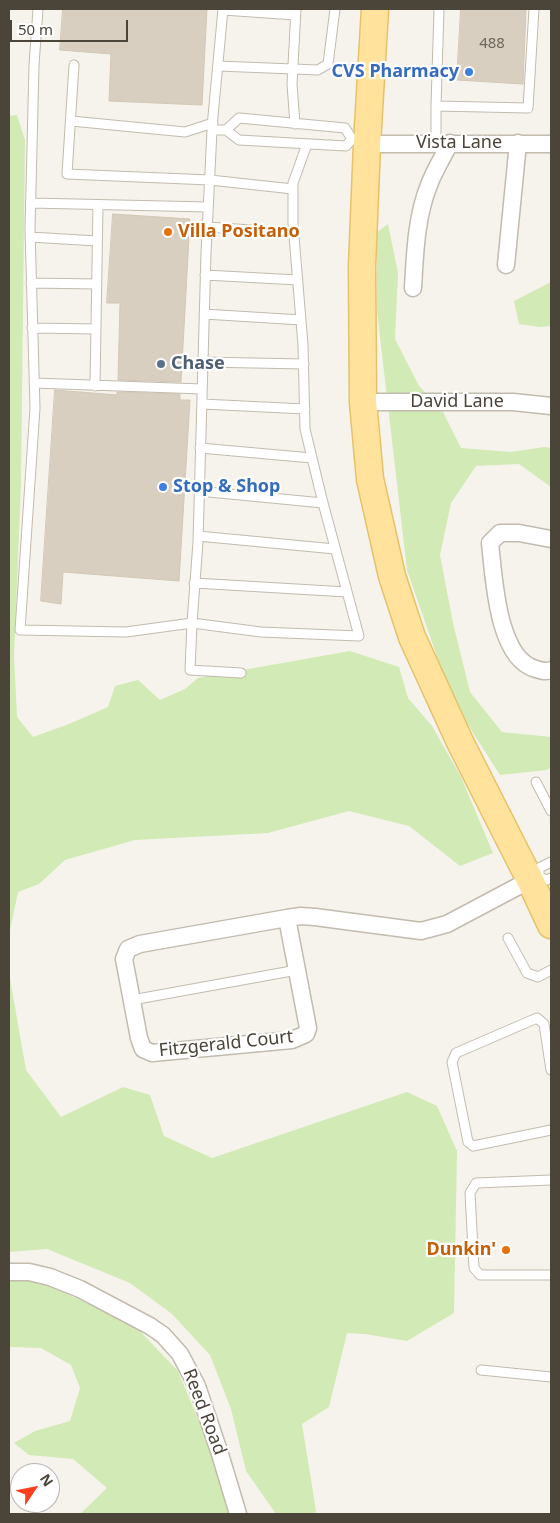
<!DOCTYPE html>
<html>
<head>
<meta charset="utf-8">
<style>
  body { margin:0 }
  #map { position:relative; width:560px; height:1523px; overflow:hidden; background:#f6f3ec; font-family:"Noto Sans",sans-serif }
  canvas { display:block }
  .frame { position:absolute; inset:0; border:10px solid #4b4439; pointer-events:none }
  .north { position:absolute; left:10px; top:1463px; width:50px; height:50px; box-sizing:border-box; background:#fff; border:1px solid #b7b4b0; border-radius:50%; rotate:56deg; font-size:14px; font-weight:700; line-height:20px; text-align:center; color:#4b4439 }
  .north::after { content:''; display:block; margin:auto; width:18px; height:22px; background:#fc3f1d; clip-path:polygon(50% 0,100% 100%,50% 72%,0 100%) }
  .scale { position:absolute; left:10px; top:20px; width:118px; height:22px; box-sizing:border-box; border:2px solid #4b4439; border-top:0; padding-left:6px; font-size:15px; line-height:18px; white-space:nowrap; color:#4b4439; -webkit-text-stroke:4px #fff; paint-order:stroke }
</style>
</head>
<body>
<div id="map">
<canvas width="560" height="1523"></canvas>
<div class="frame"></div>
<div class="north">N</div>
<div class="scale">50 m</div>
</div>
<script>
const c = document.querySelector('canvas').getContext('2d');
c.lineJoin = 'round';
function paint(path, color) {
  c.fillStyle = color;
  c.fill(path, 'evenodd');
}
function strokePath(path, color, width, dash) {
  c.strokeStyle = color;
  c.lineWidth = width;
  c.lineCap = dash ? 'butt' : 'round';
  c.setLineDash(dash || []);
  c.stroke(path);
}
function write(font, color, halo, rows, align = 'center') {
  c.font = font + ' "Noto Sans",sans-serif';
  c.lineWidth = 4.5;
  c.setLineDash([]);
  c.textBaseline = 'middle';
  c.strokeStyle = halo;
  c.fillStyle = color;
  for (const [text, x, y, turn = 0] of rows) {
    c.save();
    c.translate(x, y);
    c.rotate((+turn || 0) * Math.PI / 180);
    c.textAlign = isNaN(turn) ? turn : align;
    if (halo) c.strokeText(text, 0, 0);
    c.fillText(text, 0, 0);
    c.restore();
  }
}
const green = new Path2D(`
  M 17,115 L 25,140 L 21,484 L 14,656 L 17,717 L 33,737 L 69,724 L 108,707 L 115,686 L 138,680 L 160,700 L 185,689 L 198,678 L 350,651 L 399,667 L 408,698 L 432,726 L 461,777 L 493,853 L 460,866 L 409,826 L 349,811 L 268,833 L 135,840 L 65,860 L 39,884 L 18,892 L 9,935 L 9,116 Z
  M 388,224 L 398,273 L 395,339 L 419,386 L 443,412 L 461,448 L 511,452 L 544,447 L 551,448 L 551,487 L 519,464 L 476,466 L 451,503 L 440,555 L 453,623 L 470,692 L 502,732 L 551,737 L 551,767 L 547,770 L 500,775 L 452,700 L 407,570 L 377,311 L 377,232 Z
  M 551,282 L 551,326 L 540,327 L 519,324 L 514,301 Z
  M 9,973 L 26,1070 L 61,1117 L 123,1087 L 150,1095 L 164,1136 L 212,1158 L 407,1092 L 437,1106 L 457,1151 L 454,1313 L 407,1341 L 365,1334 L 347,1333 L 329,1407 L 302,1424 L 316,1511 L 315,1514 L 276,1514 L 246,1471 L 231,1409 L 210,1355 L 172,1314 L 130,1283 L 47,1249 L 9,1252 Z
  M 11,1280 L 39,1281 L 135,1326 L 178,1371 L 213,1455 L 234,1514 L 80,1514 L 107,1488 L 73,1459 L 29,1455 L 14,1443 L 35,1431 L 70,1421 L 80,1388 L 71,1365 L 41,1348 L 9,1347 L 9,1286 Z`);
const building = new Path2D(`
  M 63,9 L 207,9 L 202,105 L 109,101 L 111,54 L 60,50 Z
  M 461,9 L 526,9 L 523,84 L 457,80 Z
  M 113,214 L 190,219 L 181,382 L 118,380 L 120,303 L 107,303 Z
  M 55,390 L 117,395 L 117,392 L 180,394 L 180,400 L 190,400 L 179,581 L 63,572 L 61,604 L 41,601 Z`);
const lane = new Path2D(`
  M 38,9 L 34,65 L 30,229 L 35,408 L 20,630 L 126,632 L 192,623 L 198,542 L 206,253 L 212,130 L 226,130 L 239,118 L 345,128 L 352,139 L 363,143
  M 223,10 L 295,15
  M 74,65 L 67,174 L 210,180 L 293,189
  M 218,66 L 318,70 L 328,64 L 335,9
  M 436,106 L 439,9
  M 71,121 L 185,132 L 213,123
  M 295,124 L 292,84 L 296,9
  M 212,127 L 223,9
  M 226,130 L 239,140 L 346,146 L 352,139
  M 436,143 L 436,106 L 528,108 L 534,9
  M 31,203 L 208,207
  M 207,227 L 294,233
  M 30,237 L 97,241
  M 205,275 L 298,280
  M 31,283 L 97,284
  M 204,314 L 301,320
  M 32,328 L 96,329
  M 203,362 L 304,364
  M 34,383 L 202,389
  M 95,386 L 98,205
  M 202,404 L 305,409
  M 200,448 L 312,458
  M 199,491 L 323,503
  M 198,536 L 335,549
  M 194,583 L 347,592
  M 241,673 L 190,670 L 192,623 L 261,632 L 359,636 L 323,503 L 305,429 L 303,345 L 293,224 L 293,183 L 307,144
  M 536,782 L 551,811
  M 539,877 L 539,868 L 551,862
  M 533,879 L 539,877 L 547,880 L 551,878
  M 508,938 L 527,973 L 538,977 L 551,970
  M 132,1000 L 297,970
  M 551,1070 L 544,1024 L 537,1018 L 456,1053 L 452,1062 L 468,1142 L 473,1146 L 551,1130
  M 551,1180 L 476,1183 L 470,1193 L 474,1268 L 480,1275 L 551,1275
  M 481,1370 L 551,1377`);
const street = new Path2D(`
  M 367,144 L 551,144
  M 506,265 L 518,143
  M 413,288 C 415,254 416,217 429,185 C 434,171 443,157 450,143
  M 363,402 L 513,402 L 551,406
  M 551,539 L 519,533 L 500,533 L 490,543 C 494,577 497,659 536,669 C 542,671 546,672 551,670
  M 287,918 L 308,1028 L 306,1034 L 292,1040 L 152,1053 L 143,1049 L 139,1038 L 124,959 L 128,949 L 140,944 Z
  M 287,918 L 301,916 L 315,917 L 421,931 L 447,924 L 530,880
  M 9,1272 L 29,1272 L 50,1277 L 80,1289 L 150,1326 L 163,1335 L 180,1354 L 197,1386 L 220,1454 L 238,1514`);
const primary = new Path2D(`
  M 375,9 L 367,144 L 362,267 L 363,402 L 370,479 L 392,576 L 412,637 L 460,742 L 530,880 L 551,925`);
const markers = [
  [469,72,5,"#3f7fe0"],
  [168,232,5,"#e8710a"],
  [161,364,5,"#5c6f8a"],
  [163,487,5,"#3f7fe0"],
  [506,1250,5,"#e8710a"]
];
const numberNames = [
  ["488",492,44]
];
const shopNames = [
  ["CVS Pharmacy",459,72],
  ["Stop & Shop",173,487,"left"]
];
const streetNames = [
  ["Vista Lane",459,143],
  ["David Lane",457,402],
  ["Fitzgerald Court",226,1044,-6],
  ["Reed Road",204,1412,69]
];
const foodNames = [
  ["Villa Positano",178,232],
  ["Dunkin'",496,1250,"right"]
];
const serviceNames = [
  ["Chase",171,364]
];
paint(green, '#d2eab5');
paint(building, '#d8cfc1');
strokePath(building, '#d3c7b4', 1);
strokePath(lane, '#c2bbae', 11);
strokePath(street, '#c2bbae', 19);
strokePath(primary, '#e6c16a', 29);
strokePath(lane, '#fff', 9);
strokePath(street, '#fff', 16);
strokePath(primary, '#ffe39c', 26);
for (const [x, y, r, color] of markers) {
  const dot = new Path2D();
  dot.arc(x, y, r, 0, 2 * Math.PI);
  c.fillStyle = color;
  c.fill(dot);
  strokePath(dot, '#fff', 2);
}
write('15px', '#6e675b', null, numberNames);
write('bold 18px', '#366cbe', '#fff', shopNames, 'right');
write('18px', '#4b4439', '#fff', streetNames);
write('bold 18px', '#c56008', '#fff', foodNames, 'left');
write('bold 18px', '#4e5e75', '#fff', serviceNames, 'left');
</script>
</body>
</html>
